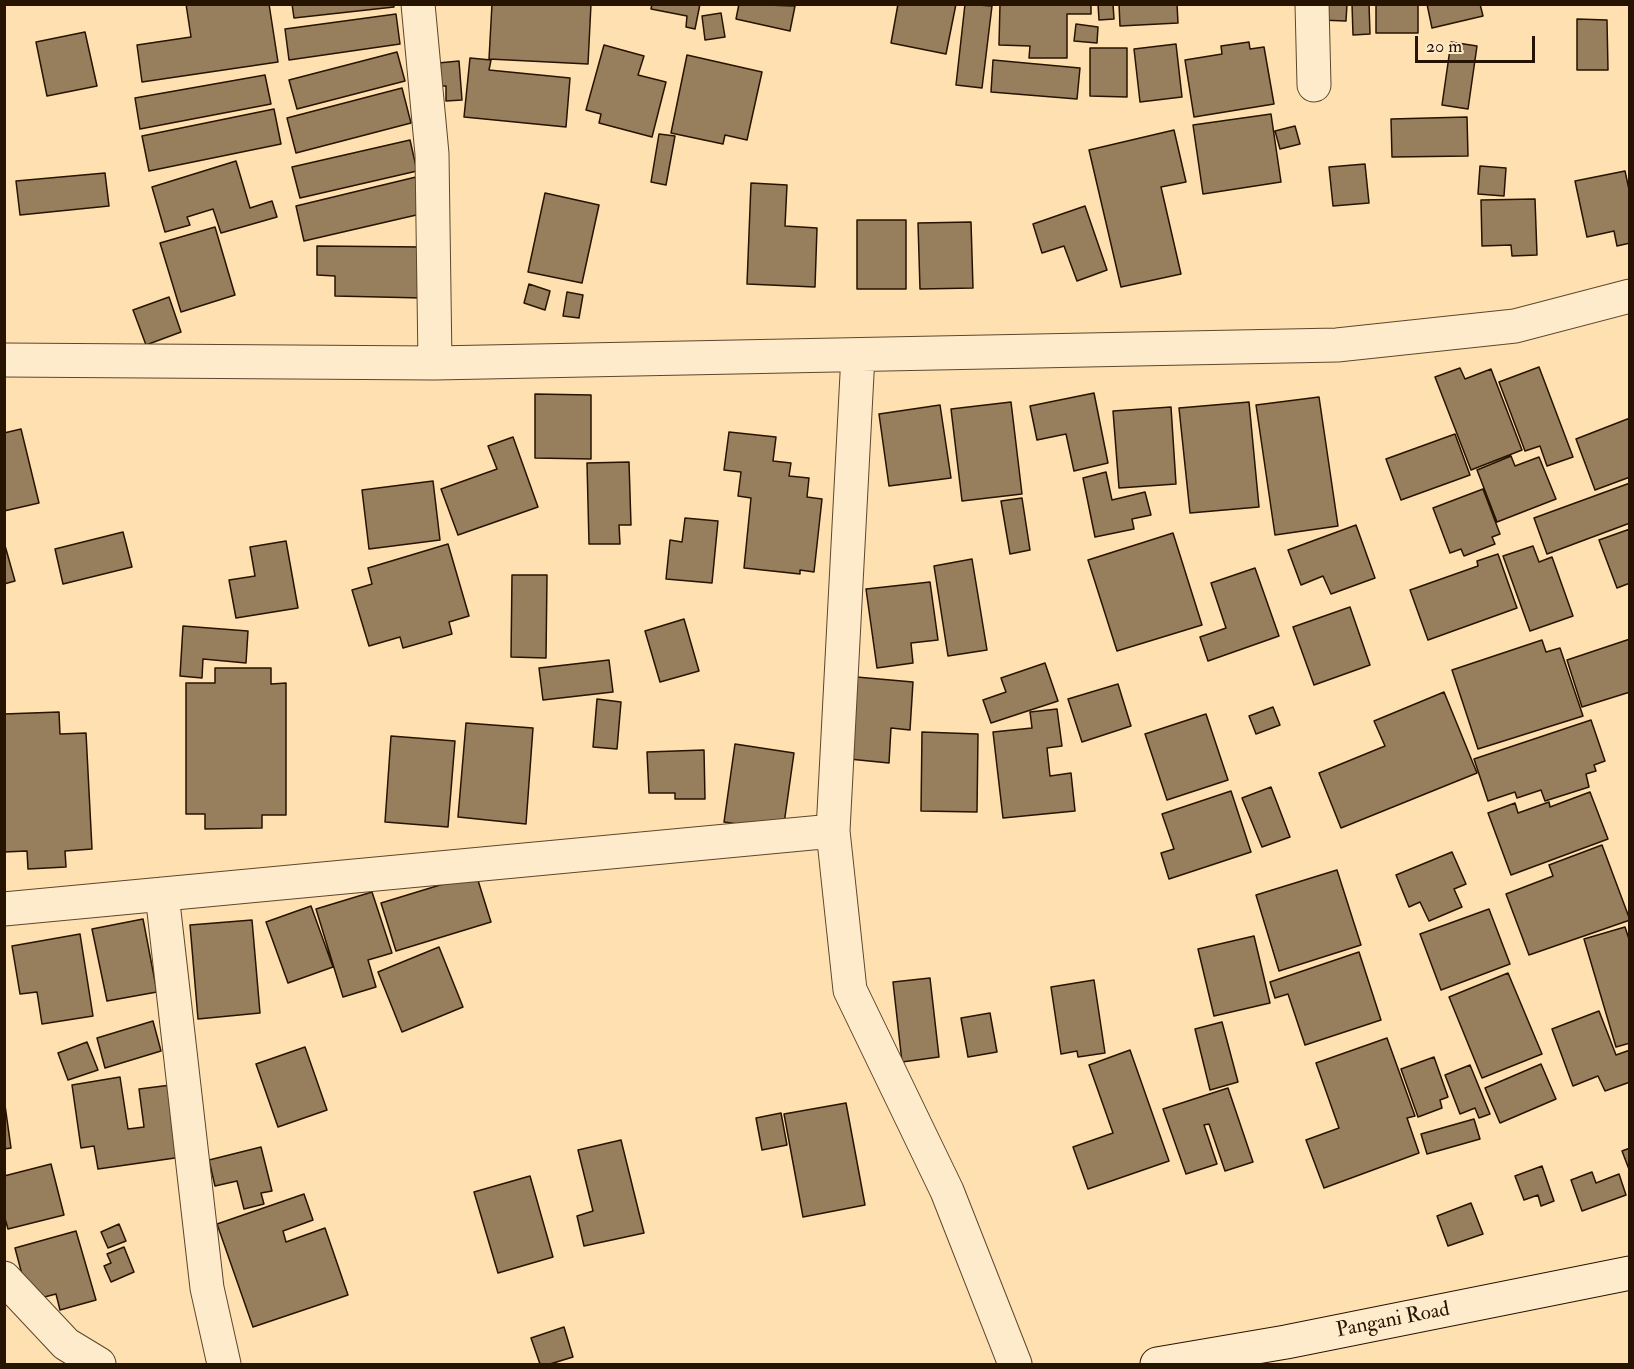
<!DOCTYPE html>
<html>
<head>
<meta charset="utf-8">
<style>
  body { margin:0 }
  #map { position:relative; width:1634px; height:1369px; overflow:hidden; background:#fee0b1; font-family:"IM FELL Double Pica",serif }
  canvas { display:block }
  .frame { position:absolute; inset:0; border:6px solid #271400; pointer-events:none }
  .scale { position:absolute; left:1415px; top:36px; width:120px; height:27px; box-sizing:border-box; border:3px solid #271400; border-top:0; padding-left:8px; font-size:18px; line-height:21px; white-space:nowrap; color:#271400; -webkit-text-stroke:4px #feebcc; paint-order:stroke }
</style>
</head>
<body>
<div id="map">
<canvas width="1634" height="1369"></canvas>
<div class="frame"></div>
<div class="scale">20 m</div>
</div>
<script>
const c = document.querySelector('canvas').getContext('2d');
c.lineJoin = 'round';
function paint(path, color) {
  c.fillStyle = color;
  c.fill(path, 'evenodd');
}
function strokePath(path, color, width, dash) {
  c.strokeStyle = color;
  c.lineWidth = width;
  c.lineCap = dash ? 'butt' : 'round';
  c.setLineDash(dash || []);
  c.stroke(path);
}
function write(font, color, halo, rows, align = 'center') {
  c.font = font + ' "IM FELL Double Pica",serif';
  c.lineWidth = 4.5;
  c.setLineDash([]);
  c.textBaseline = 'middle';
  c.strokeStyle = halo;
  c.fillStyle = color;
  for (const [text, x, y, turn = 0] of rows) {
    c.save();
    c.translate(x, y);
    c.rotate((+turn || 0) * Math.PI / 180);
    c.textAlign = isNaN(turn) ? turn : align;
    if (halo) c.strokeText(text, 0, 0);
    c.fillText(text, 0, 0);
    c.restore();
  }
}
const building = new Path2D(`
  M 186,4 L 269,4 L 278,62 L 142,82 L 137,45 L 191,37 Z
  M 292,4 L 393,4 L 394,7 L 294,18 Z
  M 492,4 L 591,4 L 588,64 L 489,59 Z
  M 652,4 L 700,4 L 695,29 L 686,27 L 687,16 L 651,9 Z
  M 739,4 L 795,6 L 790,31 L 736,19 Z
  M 898,4 L 956,4 L 946,54 L 891,43 Z
  M 965,4 L 992,6 L 982,88 L 956,85 Z
  M 1000,4 L 1091,4 L 1091,14 L 1067,14 L 1067,58 L 1029,58 L 1030,46 L 999,45 Z
  M 1098,4 L 1113,4 L 1114,19 L 1099,20 Z
  M 1119,4 L 1177,4 L 1178,23 L 1120,26 Z
  M 1321,4 L 1347,4 L 1346,21 L 1320,20 Z
  M 1352,4 L 1369,4 L 1370,34 L 1353,35 Z
  M 1376,4 L 1418,4 L 1418,33 L 1376,33 Z
  M 1427,4 L 1480,4 L 1483,16 L 1432,28 Z
  M 721,13 L 725,37 L 705,40 L 702,16 Z
  M 396,14 L 400,44 L 289,60 L 285,29 Z
  M 1577,19 L 1607,20 L 1608,70 L 1577,70 Z
  M 1076,24 L 1098,27 L 1097,43 L 1074,41 Z
  M 85,32 L 97,86 L 47,96 L 36,42 Z
  M 1249,42 L 1250,49 L 1264,47 L 1274,104 L 1194,117 L 1185,60 L 1222,54 L 1221,46 Z
  M 1451,42 L 1477,46 L 1468,109 L 1442,105 Z
  M 1176,44 L 1182,97 L 1140,102 L 1134,49 Z
  M 604,45 L 644,56 L 638,75 L 666,82 L 652,137 L 599,123 L 601,114 L 586,110 Z
  M 1090,48 L 1127,48 L 1127,97 L 1090,96 Z
  M 397,52 L 405,81 L 297,109 L 289,80 Z
  M 687,55 L 762,72 L 747,140 L 725,135 L 723,144 L 671,133 Z
  M 470,58 L 491,60 L 489,70 L 570,78 L 566,127 L 464,117 Z
  M 993,60 L 1080,68 L 1077,99 L 991,92 Z
  M 459,61 L 462,100 L 446,101 L 446,86 L 440,86 L 438,63 Z
  M 265,75 L 271,104 L 140,129 L 135,98 Z
  M 402,88 L 411,123 L 296,153 L 287,118 Z
  M 274,109 L 281,144 L 149,171 L 142,136 Z
  M 1271,114 L 1281,182 L 1203,194 L 1193,125 Z
  M 1467,117 L 1468,156 L 1392,157 L 1391,119 Z
  M 1295,126 L 1300,144 L 1280,149 L 1275,131 Z
  M 1174,130 L 1186,182 L 1161,187 L 1181,274 L 1121,287 L 1089,150 Z
  M 659,134 L 675,136 L 666,185 L 651,182 Z
  M 410,140 L 417,171 L 300,198 L 292,167 Z
  M 236,161 L 250,208 L 272,201 L 277,217 L 221,233 L 213,209 L 187,217 L 190,225 L 165,232 L 152,187 Z
  M 1365,164 L 1369,203 L 1333,206 L 1329,167 Z
  M 1480,166 L 1506,168 L 1504,196 L 1478,194 Z
  M 1625,171 L 1630,194 L 1630,243 L 1617,246 L 1614,231 L 1587,237 L 1575,181 Z
  M 105,173 L 109,206 L 20,215 L 16,181 Z
  M 416,177 L 425,213 L 304,241 L 296,206 Z
  M 751,183 L 787,185 L 785,226 L 817,228 L 815,287 L 747,284 Z
  M 545,193 L 599,205 L 582,283 L 528,272 Z
  M 1535,199 L 1537,255 L 1512,256 L 1511,245 L 1482,246 L 1481,200 Z
  M 1085,206 L 1107,270 L 1077,281 L 1064,246 L 1042,253 L 1033,224 Z
  M 857,220 L 906,220 L 906,289 L 857,289 Z
  M 971,222 L 973,288 L 920,289 L 918,223 Z
  M 215,227 L 235,295 L 181,312 L 160,243 Z
  M 317,246 L 424,247 L 423,298 L 335,296 L 335,276 L 317,275 Z
  M 529,284 L 550,291 L 545,310 L 524,303 Z
  M 567,292 L 583,295 L 579,318 L 563,316 Z
  M 169,297 L 181,332 L 146,345 L 133,310 Z
  M 1539,367 L 1573,457 L 1547,466 L 1540,446 L 1525,451 L 1499,382 Z
  M 1460,368 L 1465,379 L 1491,369 L 1522,450 L 1471,470 L 1435,377 Z
  M 1094,393 L 1108,463 L 1074,471 L 1066,434 L 1037,440 L 1030,406 Z
  M 535,394 L 591,395 L 591,459 L 535,458 Z
  M 1319,397 L 1338,526 L 1275,535 L 1256,405 Z
  M 1011,402 L 1022,494 L 962,501 L 951,409 Z
  M 1249,402 L 1259,507 L 1190,513 L 1179,408 Z
  M 940,405 L 951,478 L 889,486 L 879,414 Z
  M 1171,407 L 1176,484 L 1119,488 L 1113,411 Z
  M 1630,418 L 1630,477 L 1595,490 L 1576,439 Z
  M 21,429 L 39,503 L 4,511 L 4,433 Z
  M 729,432 L 776,437 L 773,461 L 791,463 L 789,476 L 809,478 L 807,497 L 822,499 L 814,572 L 800,570 L 800,574 L 744,568 L 751,498 L 738,496 L 741,472 L 724,470 Z
  M 1455,434 L 1470,475 L 1401,500 L 1386,459 Z
  M 513,437 L 538,507 L 458,535 L 441,489 L 497,469 L 488,446 Z
  M 1511,456 L 1515,466 L 1539,457 L 1556,499 L 1497,522 L 1477,470 Z
  M 629,462 L 631,525 L 619,525 L 620,544 L 589,544 L 587,463 Z
  M 1106,472 L 1112,500 L 1145,492 L 1151,515 L 1132,519 L 1134,529 L 1095,537 L 1083,478 Z
  M 433,481 L 440,540 L 369,549 L 362,490 Z
  M 1630,483 L 1630,523 L 1547,554 L 1534,518 Z
  M 1483,489 L 1500,534 L 1492,537 L 1495,544 L 1464,556 L 1461,549 L 1450,553 L 1433,508 Z
  M 1022,498 L 1030,550 L 1010,554 L 1001,501 Z
  M 685,518 L 718,521 L 712,583 L 666,579 L 670,540 L 682,542 Z
  M 1356,525 L 1375,578 L 1331,594 L 1323,576 L 1301,585 L 1288,550 Z
  M 1630,529 L 1630,583 L 1617,588 L 1599,540 Z
  M 123,532 L 132,567 L 63,584 L 55,549 Z
  M 1173,533 L 1202,625 L 1117,651 L 1088,560 Z
  M 286,541 L 298,608 L 236,618 L 229,580 L 255,576 L 250,547 Z
  M 4,542 L 15,581 L 4,584 Z
  M 448,544 L 469,616 L 449,622 L 452,634 L 403,648 L 400,637 L 369,646 L 352,590 L 372,584 L 368,568 Z
  M 1533,546 L 1539,562 L 1552,557 L 1573,616 L 1530,631 L 1503,556 Z
  M 1498,554 L 1517,608 L 1428,640 L 1410,590 L 1478,566 L 1477,561 Z
  M 972,559 L 987,650 L 948,656 L 934,566 Z
  M 1255,568 L 1279,636 L 1208,661 L 1200,637 L 1226,628 L 1211,583 Z
  M 512,575 L 547,575 L 546,658 L 511,657 Z
  M 930,582 L 938,640 L 911,643 L 913,663 L 877,668 L 866,589 Z
  M 1350,607 L 1370,665 L 1314,685 L 1293,627 Z
  M 684,619 L 699,671 L 660,682 L 645,631 Z
  M 183,626 L 248,631 L 246,663 L 203,659 L 202,678 L 180,676 Z
  M 1630,639 L 1630,692 L 1582,707 L 1567,660 Z
  M 1542,640 L 1546,652 L 1560,648 L 1583,716 L 1478,749 L 1452,670 Z
  M 609,660 L 613,692 L 543,700 L 539,668 Z
  M 1045,663 L 1058,701 L 991,723 L 983,700 L 1006,692 L 1001,678 Z
  M 215,668 L 271,668 L 271,684 L 286,683 L 286,815 L 262,815 L 262,828 L 205,829 L 205,814 L 186,814 L 186,683 L 215,683 Z
  M 845,676 L 913,682 L 910,730 L 891,728 L 889,763 L 839,758 Z
  M 1118,684 L 1131,726 L 1082,742 L 1068,699 Z
  M 1444,692 L 1477,773 L 1341,828 L 1319,773 L 1385,746 L 1374,721 Z
  M 597,699 L 621,702 L 617,749 L 593,747 Z
  M 1273,707 L 1280,725 L 1256,734 L 1249,716 Z
  M 1057,709 L 1062,746 L 1047,748 L 1050,776 L 1071,773 L 1075,811 L 1003,818 L 993,732 L 1032,728 L 1030,712 Z
  M 59,712 L 60,734 L 86,733 L 92,849 L 65,851 L 66,867 L 28,869 L 27,851 L 4,852 L 4,714 Z
  M 1206,714 L 1228,780 L 1167,800 L 1145,734 Z
  M 1591,720 L 1605,761 L 1594,765 L 1596,771 L 1586,774 L 1589,787 L 1545,801 L 1541,790 L 1517,798 L 1515,792 L 1488,801 L 1474,759 Z
  M 466,723 L 533,728 L 526,824 L 458,817 Z
  M 922,732 L 978,734 L 977,812 L 921,811 Z
  M 391,736 L 455,741 L 448,827 L 385,822 Z
  M 735,744 L 794,753 L 783,831 L 724,822 Z
  M 704,750 L 705,799 L 675,799 L 675,793 L 649,793 L 647,752 Z
  M 1271,787 L 1290,837 L 1262,847 L 1242,798 Z
  M 1231,791 L 1251,852 L 1169,879 L 1161,853 L 1174,849 L 1162,814 Z
  M 1590,792 L 1608,839 L 1511,875 L 1488,813 L 1515,803 L 1518,813 L 1549,802 L 1550,807 Z
  M 1602,845 L 1630,920 L 1529,955 L 1506,894 L 1553,876 L 1549,865 Z
  M 1452,852 L 1466,884 L 1454,889 L 1462,907 L 1429,921 L 1420,902 L 1409,907 L 1396,875 Z
  M 1337,870 L 1361,945 L 1279,971 L 1256,895 Z
  M 476,874 L 491,922 L 396,951 L 381,903 Z
  M 372,892 L 392,953 L 368,960 L 376,987 L 343,997 L 316,909 Z
  M 311,906 L 333,967 L 288,983 L 266,922 Z
  M 1489,909 L 1510,964 L 1441,990 L 1420,934 Z
  M 143,919 L 157,992 L 107,1001 L 92,929 Z
  M 252,920 L 260,1013 L 198,1019 L 190,925 Z
  M 1625,927 L 1630,942 L 1630,1043 L 1616,1047 L 1584,939 Z
  M 80,934 L 93,1016 L 42,1024 L 37,992 L 20,994 L 12,946 Z
  M 1254,936 L 1270,1003 L 1214,1016 L 1198,949 Z
  M 439,947 L 463,1007 L 402,1032 L 378,972 Z
  M 1359,952 L 1381,1020 L 1305,1045 L 1288,994 L 1275,998 L 1270,982 Z
  M 1508,973 L 1542,1054 L 1482,1078 L 1449,997 Z
  M 930,978 L 939,1057 L 902,1062 L 893,982 Z
  M 1094,980 L 1105,1053 L 1078,1057 L 1077,1051 L 1061,1054 L 1051,987 Z
  M 1599,1011 L 1616,1055 L 1630,1050 L 1630,1082 L 1605,1091 L 1598,1076 L 1573,1086 L 1552,1029 Z
  M 990,1013 L 997,1052 L 968,1057 L 961,1018 Z
  M 153,1021 L 161,1051 L 105,1068 L 97,1038 Z
  M 1222,1022 L 1238,1082 L 1210,1090 L 1195,1029 Z
  M 1387,1038 L 1415,1116 L 1407,1118 L 1419,1153 L 1324,1188 L 1306,1140 L 1339,1128 L 1316,1063 Z
  M 87,1042 L 98,1070 L 68,1080 L 58,1053 Z
  M 305,1047 L 327,1110 L 278,1127 L 256,1064 Z
  M 1130,1050 L 1169,1161 L 1088,1189 L 1073,1147 L 1113,1133 L 1089,1065 Z
  M 1434,1057 L 1448,1097 L 1440,1100 L 1442,1108 L 1418,1117 L 1401,1069 Z
  M 1541,1064 L 1556,1099 L 1500,1123 L 1485,1088 Z
  M 1470,1065 L 1490,1114 L 1479,1118 L 1475,1108 L 1460,1114 L 1445,1075 Z
  M 120,1077 L 128,1129 L 144,1127 L 139,1089 L 171,1085 L 182,1157 L 98,1169 L 94,1146 L 81,1148 L 72,1085 Z
  M 1228,1088 L 1253,1162 L 1225,1171 L 1209,1124 L 1204,1125 L 1217,1164 L 1186,1174 L 1163,1109 Z
  M 4,1098 L 11,1148 L 4,1149 Z
  M 846,1103 L 865,1205 L 803,1217 L 784,1114 Z
  M 781,1113 L 787,1145 L 762,1150 L 756,1118 Z
  M 1474,1119 L 1480,1139 L 1427,1154 L 1421,1134 Z
  M 621,1140 L 644,1233 L 584,1246 L 577,1216 L 593,1211 L 578,1150 Z
  M 261,1147 L 272,1191 L 261,1193 L 264,1204 L 244,1209 L 237,1181 L 215,1186 L 209,1160 Z
  M 1630,1148 L 1630,1172 L 1622,1151 Z
  M 51,1164 L 64,1215 L 8,1229 L 4,1215 L 4,1176 Z
  M 1542,1166 L 1554,1201 L 1541,1206 L 1538,1195 L 1524,1200 L 1515,1176 Z
  M 1592,1172 L 1596,1183 L 1619,1174 L 1626,1195 L 1582,1211 L 1571,1180 Z
  M 530,1176 L 553,1257 L 498,1273 L 474,1192 Z
  M 304,1194 L 313,1220 L 283,1231 L 286,1242 L 325,1228 L 348,1295 L 253,1327 L 217,1224 Z
  M 1471,1203 L 1483,1234 L 1448,1246 L 1437,1216 Z
  M 119,1224 L 126,1241 L 108,1248 L 101,1232 Z
  M 76,1231 L 96,1300 L 60,1310 L 56,1294 L 29,1301 L 15,1248 Z
  M 124,1247 L 134,1272 L 111,1282 L 104,1266 L 111,1263 L 107,1254 Z
  M 564,1327 L 573,1357 L 550,1364 L 540,1364 L 531,1338 Z`);
const street = new Path2D(`
  M 418,4 L 432,154 L 435,363
  M 1312,4 L 1314,85
  M 858,355 L 833,831 L 850,990 L 947,1191 L 1015,1364
  M 4,360 L 435,363 L 1337,345 L 1515,326 L 1630,296
  M 162,894 L 207,1288 L 224,1364
  M 4,909 L 833,831
  M 4,1278 L 66,1344 L 99,1364`);
const secondary = new Path2D(`
  M 1157,1364 L 1286,1342 L 1630,1273`);
const streetNames = [
  ["Pangani Road",1393,1321,-11]
];
paint(building, '#977e5c');
strokePath(building, '#271400', 1.5);
strokePath(street, '#5d472c', 35);
strokePath(secondary, '#271400', 35);
strokePath(street, '#feebcc', 33);
strokePath(secondary, '#feebcc', 33);
write('21px', '#271400', '#feebcc', streetNames);
</script>
</body>
</html>
